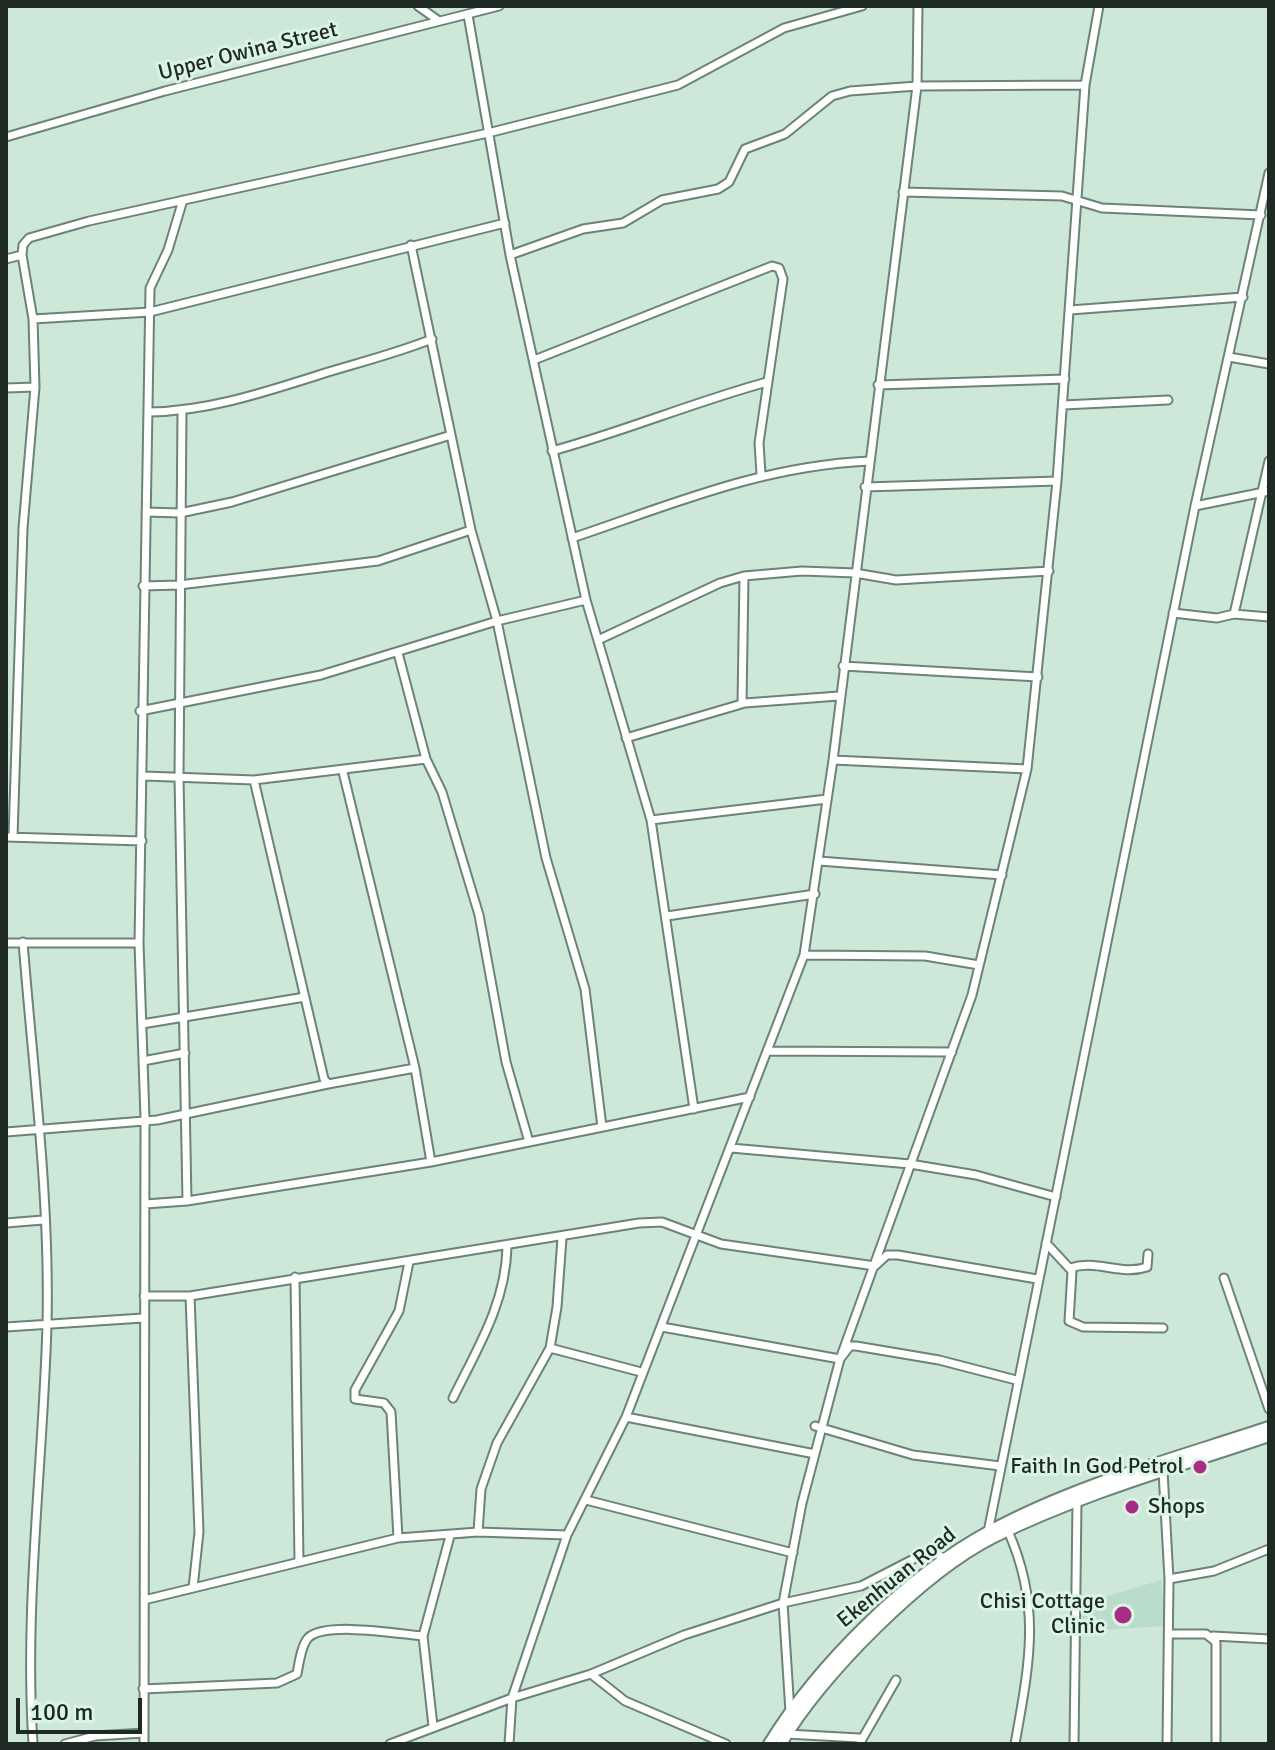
<!DOCTYPE html>
<html>
<head>
<meta charset="utf-8">
<style>
  body { margin:0 }
  #map { position:relative; width:1275px; height:1750px; overflow:hidden; background:#cde7d9; font-family:Signika,sans-serif }
  canvas { display:block }
  .frame { position:absolute; inset:0; border:8px solid #202a25; pointer-events:none }
  .scale { position:absolute; left:16px; top:1698px; width:126px; height:36px; box-sizing:border-box; border:4px solid #202a25; border-top:0; padding-left:10px; font-size:24px; line-height:28px; white-space:nowrap; color:#202a25; -webkit-text-stroke:6px #daf4e6; paint-order:stroke }
</style>
</head>
<body>
<div id="map">
<canvas width="1275" height="1750"></canvas>
<div class="frame"></div>
<div class="scale">100 m</div>
</div>
<script>
const c = document.querySelector('canvas').getContext('2d');
c.lineJoin = 'round';
function paint(path, color) {
  c.fillStyle = color;
  c.fill(path, 'evenodd');
}
function strokePath(path, color, width, dash) {
  c.strokeStyle = color;
  c.lineWidth = width;
  c.lineCap = dash ? 'butt' : 'round';
  c.setLineDash(dash || []);
  c.stroke(path);
}
function write(font, color, halo, rows, align = 'center') {
  c.font = font + ' Signika,sans-serif';
  c.lineWidth = 6;
  c.setLineDash([]);
  c.textBaseline = 'middle';
  c.strokeStyle = halo;
  c.fillStyle = color;
  for (const [text, x, y, turn = 0] of rows) {
    c.save();
    c.translate(x, y);
    c.rotate((+turn || 0) * Math.PI / 180);
    c.textAlign = isNaN(turn) ? turn : align;
    if (halo) c.strokeText(text, 0, 0);
    c.fillText(text, 0, 0);
    c.restore();
  }
}
const built = new Path2D(`
  M 1161,1580 L 1166,1626 L 1082,1631 L 1082,1604 Z`);
const street = new Path2D(`
  M 418,6 L 439,21
  M 468,15 L 510,255 L 586,600 L 651,820 L 694,1109
  M 6,137 L 165,91 L 499,6
  M 903,192 L 1062,196 L 1102,208 L 1261,215
  M 411,245 L 471,530 L 497,621 L 546,858 L 585,989 L 602,1127
  M 510,255 L 583,229 L 623,223 L 662,200 L 718,189 L 729,182 L 745,149 L 785,134 L 832,96 L 850,91 L 917,86 L 1085,85
  M 6,259 L 22,255 L 23,245 L 29,238 L 89,221 L 488,133 L 678,85 L 784,28 L 862,6
  M 1070,310 L 1243,297
  M 33,319 L 150,312 L 505,223
  M 1229,357 L 1269,364
  M 534,360 L 772,266 L 779,268 L 783,279 L 759,443 L 761,474
  M 878,385 L 1065,379
  M 6,388 L 35,387
  M 1063,405 L 1168,400
  M 182,411 L 179,777 L 187,1201
  M 149,412 C 210,411 268,391 325,373 C 361,362 397,353 432,339
  M 552,451 C 625,431 694,402 767,382
  M 865,487 L 1057,481
  M 1195,506 L 1269,491
  M 146,512 L 180,513 L 232,502 L 451,435
  M 572,538 C 673,504 761,466 869,461
  M 143,586 L 179,585 L 378,561 L 471,530
  M 1173,613 L 1217,618 L 1234,614 L 1269,461
  M 1234,614 L 1269,617
  M 598,640 L 720,583 L 744,576 L 802,571 L 855,573 L 896,580 L 1049,571
  M 398,653 L 426,759 L 442,792 L 479,915 L 506,1062 L 529,1142
  M 843,666 L 1038,677
  M 742,703 L 744,576
  M 140,711 L 321,675 L 497,621 L 586,600
  M 626,738 L 745,703 L 839,696
  M 833,760 L 1027,769
  M 343,772 L 415,1068 L 431,1162
  M 144,776 L 254,780 L 426,759
  M 254,780 L 324,1079 L 328,1084 L 415,1068
  M 651,820 L 827,799
  M 6,837 L 142,841
  M 13,837 L 23,528 L 35,387 L 33,319 L 22,255
  M 819,861 L 1002,875
  M 667,916 L 815,894
  M 23,942 C 33,1069 50,1198 47,1325 C 43,1465 24,1604 33,1744
  M 6,943 L 139,943
  M 804,955 L 925,956 L 979,965
  M 142,1024 L 305,997
  M 767,1051 L 952,1052
  M 143,1061 L 185,1053
  M 6,1132 L 157,1120 L 328,1084
  M 731,1148 L 910,1164 L 976,1175 L 1056,1197
  M 145,1204 L 187,1201 L 431,1162 L 750,1097
  M 6,1223 L 43,1220
  M 1046,1243 L 1072,1271 L 1069,1321 L 1083,1327 L 1163,1328
  M 1070,1268 C 1097,1259 1120,1276 1147,1267 L 1148,1254
  M 295,1277 L 299,1562
  M 1224,1278 L 1269,1409
  M 144,1296 L 190,1296 L 639,1223 L 662,1222 L 721,1244 L 875,1266 L 887,1255 L 898,1255 L 1037,1279
  M 190,1296 L 199,1532 L 193,1588
  M 6,1327 L 143,1318
  M 662,1327 L 840,1359 L 850,1346 L 856,1346 L 939,1360 L 1016,1380
  M 550,1348 L 641,1372
  M 453,1398 C 477,1349 506,1303 507,1247
  M 626,1417 L 815,1454
  M 815,1426 L 913,1455 L 1000,1466
  M 1163,1471 L 1169,1579 L 1167,1744
  M 586,1500 L 793,1553
  M 1008,1531 C 1042,1607 1029,1665 1015,1744
  M 478,1532 L 481,1489 L 497,1443 L 550,1348 L 557,1307 L 562,1238
  M 988,1532 L 1195,506 L 1269,173
  M 398,1538 L 391,1412 L 384,1403 L 355,1399 L 355,1390 L 399,1311 L 409,1262
  M 1169,1579 L 1214,1571 L 1269,1549
  M 144,1600 L 398,1538 L 478,1532 L 567,1535
  M 1169,1634 L 1206,1634 L 1216,1642 L 1216,1744
  M 1213,1636 L 1269,1639
  M 591,1674 L 625,1701 L 726,1744
  M 143,1689 L 277,1683 L 297,1674 C 299,1664 301,1646 308,1638 C 325,1621 399,1634 423,1636
  M 790,1712 L 783,1603 L 802,1503 L 840,1359 L 972,995 L 1027,769 L 1057,481 L 1085,85 L 1099,6
  M 433,1726 L 423,1636 L 450,1536
  M 787,1734 L 859,1738 L 862,1744
  M 861,1741 L 896,1680
  M 65,1744 L 95,1736 L 144,1733
  M 144,1744 L 145,1118 L 139,943 L 150,288 L 168,250 L 183,200
  M 390,1744 L 512,1698 L 591,1674 L 684,1635 L 783,1603 L 861,1586 L 931,1550 L 945,1559
  M 509,1744 L 512,1698 L 567,1535 L 626,1417 L 804,955 L 833,760 L 917,86 L 918,6
  M 1074,1744 L 1077,1502`);
const secondary = new Path2D(`
  M 769,1744 C 818,1664 908,1575 990,1531 C 1077,1484 1176,1458 1269,1427
  M 781,1744 C 820,1676 924,1572 994,1537 C 1081,1494 1177,1467 1269,1436`);
const markers = [
  [1200,1467,8,"#a62d82"],
  [1132,1507,8,"#a62d82"],
  [1123,1615,10,"#a62d82"]
];
const streetNames = [
  ["Upper Owina Street",248,52,-14],
  ["Ekenhuan Road",897,1578,-39]
];
const poiNames = [
  ["Faith In God Petrol",1184,1467],
  ["Shops",1148,1507,"left"],
  ["Chisi Cottage",1105,1602],
  ["Clinic",1105,1627]
];
paint(built, '#badcca');
strokePath(street, '#6c8377', 11);
strokePath(secondary, '#6c8377', 14);
strokePath(street, '#fff', 7);
strokePath(secondary, '#fff', 10);
for (const [x, y, r, color] of markers) {
  const dot = new Path2D();
  dot.arc(x, y, r, 0, 2 * Math.PI);
  c.fillStyle = color;
  c.fill(dot);
  strokePath(dot, '#daf4e6', 3);
}
write('22px', '#202a25', '#daf4e6', streetNames);
write('22px', '#202a25', '#daf4e6', poiNames, 'right');
</script>
</body>
</html>
